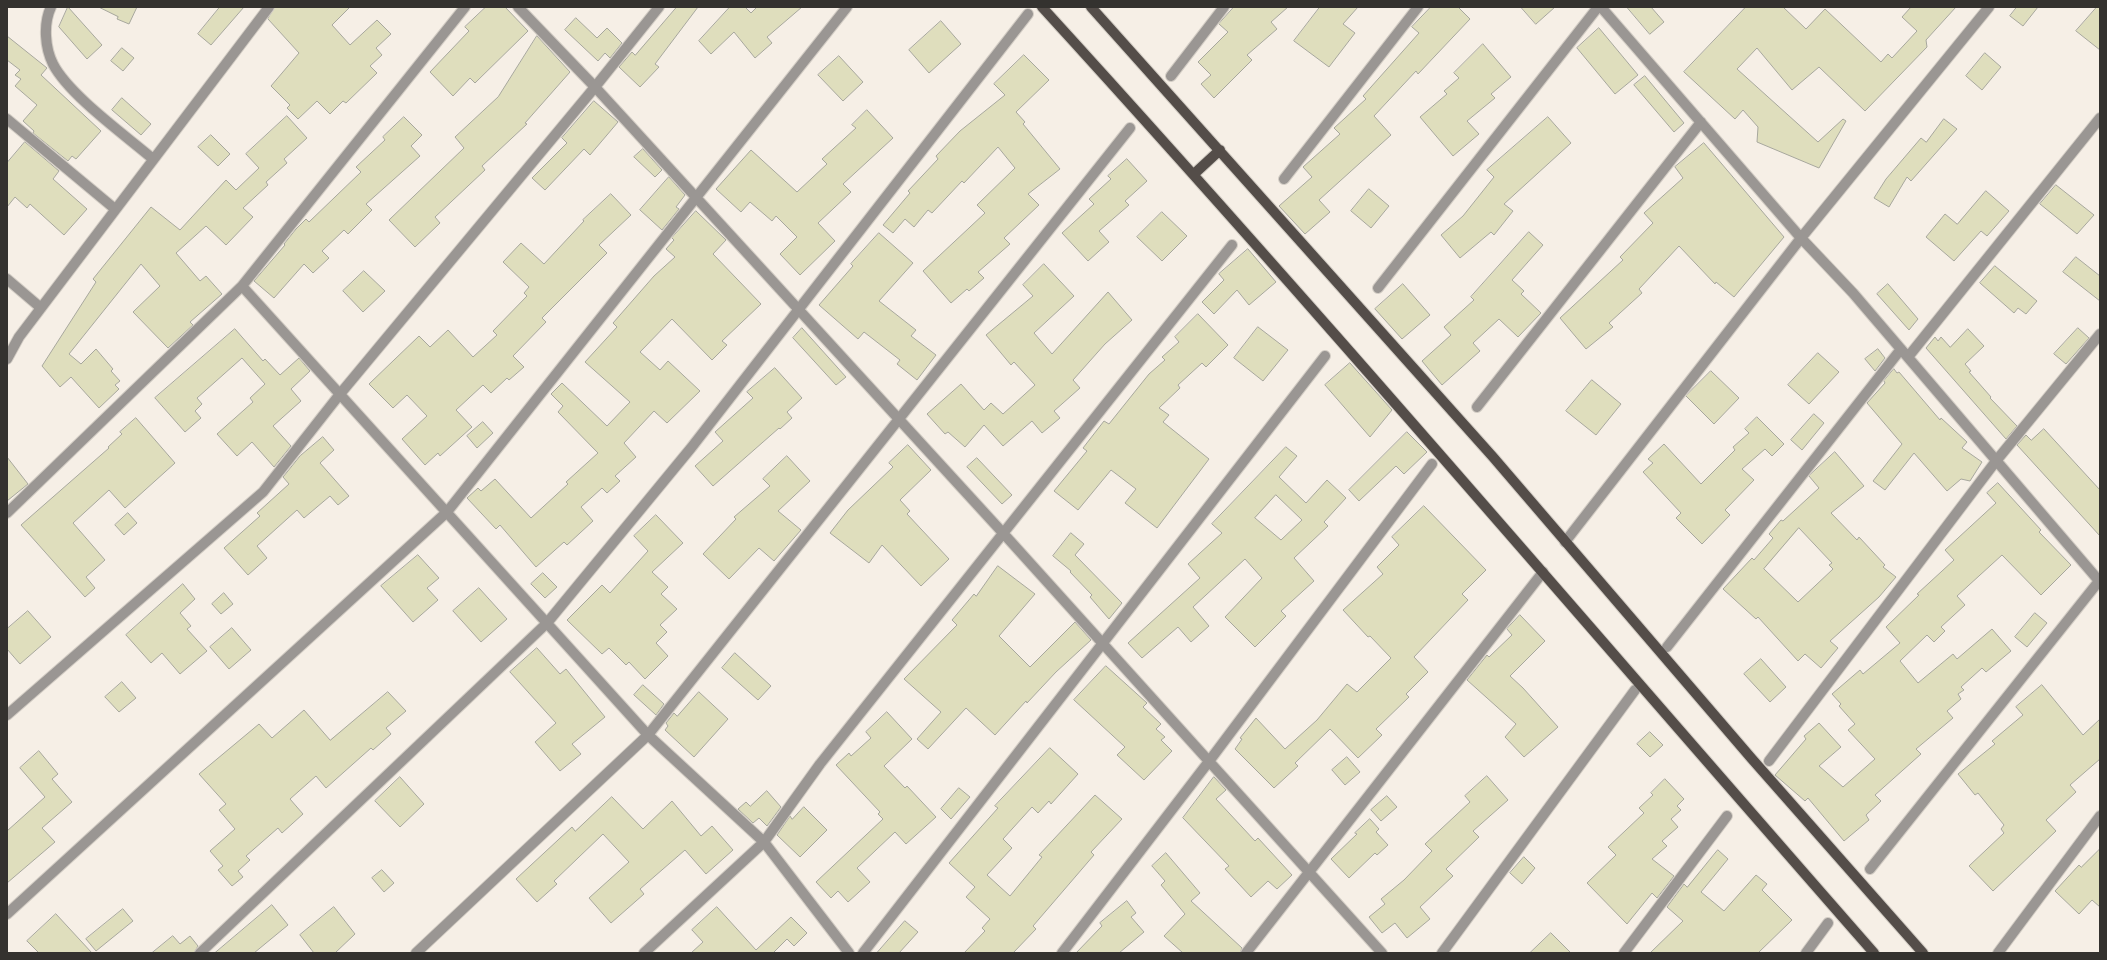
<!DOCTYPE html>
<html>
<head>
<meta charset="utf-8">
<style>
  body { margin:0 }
  #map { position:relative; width:2107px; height:960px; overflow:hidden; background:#f6efe6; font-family:"Golos Text",sans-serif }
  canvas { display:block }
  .frame { position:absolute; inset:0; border:8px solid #34322f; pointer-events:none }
</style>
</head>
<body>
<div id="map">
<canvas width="2107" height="960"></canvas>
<div class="frame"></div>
</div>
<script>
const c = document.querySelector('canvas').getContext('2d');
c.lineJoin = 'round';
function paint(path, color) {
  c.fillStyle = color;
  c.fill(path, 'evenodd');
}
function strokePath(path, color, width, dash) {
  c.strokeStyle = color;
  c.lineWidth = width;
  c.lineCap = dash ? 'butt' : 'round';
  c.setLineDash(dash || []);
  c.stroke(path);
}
const building = new Path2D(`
  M 68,7 L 102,45 L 87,59 L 59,27 Z
  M 99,7 L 137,7 L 129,24 L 117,19 L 118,17 Z
  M 220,7 L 244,7 L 211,45 L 198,34 Z
  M 275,7 L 350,7 L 332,25 L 350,45 L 377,20 L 391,34 L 376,48 L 382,55 L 370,66 L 377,73 L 346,103 L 343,101 L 330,114 L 317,101 L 298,119 L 287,108 L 290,105 L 271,86 L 299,53 L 268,19 Z
  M 486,7 L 505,7 L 528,31 L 475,83 L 470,78 L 453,96 L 430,72 L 469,31 L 465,27 Z
  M 677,7 L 698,7 L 655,64 L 659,67 L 640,87 L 619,67 L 632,52 L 635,55 Z
  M 730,7 L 745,7 L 751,13 L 757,7 L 802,7 L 767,37 L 772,43 L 755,58 L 734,32 L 711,54 L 699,41 Z
  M 1234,7 L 1288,7 L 1271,22 L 1277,29 L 1247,55 L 1252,60 L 1214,98 L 1201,84 L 1211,75 L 1198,62 L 1228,32 L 1219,24 Z
  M 1320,7 L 1358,7 L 1343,24 L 1355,33 L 1329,67 L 1294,41 Z
  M 1431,7 L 1458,7 L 1470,19 L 1418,74 L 1416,71 L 1374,116 L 1391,135 L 1319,200 L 1330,212 L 1305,234 L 1279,206 L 1312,177 L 1303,167 L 1340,134 L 1334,128 L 1366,99 L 1363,96 L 1419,33 L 1412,27 Z
  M 1521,7 L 1555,7 L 1536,24 Z
  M 1627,7 L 1651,7 L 1664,22 L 1650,34 Z
  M 1746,7 L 1783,7 L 1806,29 L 1825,9 L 1881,62 L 1888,54 L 1892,58 L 1917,31 L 1902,17 L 1911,7 L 1956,7 L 1926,40 L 1927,47 L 1865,111 L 1819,67 L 1792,90 L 1757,48 L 1737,69 L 1818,142 L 1843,119 L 1846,121 L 1819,168 L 1757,142 L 1758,127 L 1743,110 L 1735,119 L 1684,72 Z
  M 2017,7 L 2038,7 L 2023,26 L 2010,16 Z
  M 2097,7 L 2100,7 L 2100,50 L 2076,31 Z
  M 576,18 L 597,38 L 607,28 L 622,43 L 610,58 L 605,53 L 598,61 L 565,30 Z
  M 941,21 L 961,44 L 929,73 L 909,50 Z
  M 1599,28 L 1638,75 L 1615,94 L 1577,48 Z
  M 7,36 L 47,68 L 41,75 L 101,131 L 76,159 L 72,156 L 68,161 L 33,133 L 34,131 L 23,121 L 37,105 L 15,86 L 21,79 L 15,75 L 20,70 L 7,60 Z
  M 537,36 L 570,72 L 525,123 L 527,124 L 482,166 L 485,170 L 435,217 L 440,223 L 415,247 L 389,220 L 464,148 L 455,137 L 498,97 Z
  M 1483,44 L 1511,77 L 1491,94 L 1495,98 L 1467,121 L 1479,134 L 1453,156 L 1420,117 L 1447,94 L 1444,91 L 1459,78 L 1454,73 Z
  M 122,48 L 134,58 L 123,71 L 111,61 Z
  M 1985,53 L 2001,67 L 1982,90 L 1966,76 Z
  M 1024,55 L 1049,80 L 1016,112 L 1025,122 L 1023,124 L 1060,169 L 1028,194 L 1039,205 L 1004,238 L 1010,244 L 978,272 L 984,278 L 969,291 L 967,289 L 951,303 L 923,271 L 985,213 L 977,205 L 1015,168 L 998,147 L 964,183 L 962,181 L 932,213 L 928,210 L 914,227 L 905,219 L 893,233 L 883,225 L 910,193 L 908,191 L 938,159 L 936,156 L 960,131 L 1005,95 L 994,84 Z
  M 839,56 L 863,82 L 843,101 L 818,75 Z
  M 1645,76 L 1684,123 L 1674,132 L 1634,85 Z
  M 122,98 L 151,124 L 141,135 L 112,110 Z
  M 594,101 L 618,122 L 590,155 L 584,149 L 545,190 L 532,178 L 567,143 L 562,138 Z
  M 867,110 L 893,138 L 843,184 L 851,192 L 818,223 L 835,241 L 800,275 L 780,254 L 797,237 L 776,216 L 772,221 L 750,202 L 741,212 L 716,189 L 751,150 L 797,192 L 827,164 L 822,159 L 856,128 L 852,125 Z
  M 287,116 L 307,138 L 284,159 L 287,163 L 266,182 L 268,185 L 243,208 L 253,217 L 226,245 L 206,226 L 176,253 L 200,281 L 206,276 L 222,294 L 190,322 L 193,325 L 168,348 L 133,312 L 160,286 L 141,264 L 69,354 L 81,364 L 96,349 L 113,369 L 111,371 L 120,381 L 115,385 L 119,389 L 99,408 L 71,377 L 60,387 L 42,366 L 96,282 L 93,279 L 151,207 L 180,230 L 226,180 L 236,190 L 259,168 L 246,154 Z
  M 404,117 L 422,135 L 411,146 L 420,156 L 366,204 L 372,210 L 348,234 L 344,230 L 322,251 L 329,258 L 313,273 L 304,264 L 274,298 L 254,281 L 285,245 L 284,244 L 296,229 L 306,219 L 309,222 L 361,172 L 356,167 L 385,140 L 383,137 Z
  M 1548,117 L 1571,143 L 1504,204 L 1513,211 L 1494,235 L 1491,232 L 1460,258 L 1441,235 L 1463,216 L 1494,177 L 1487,170 Z
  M 1944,119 L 1957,129 L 1911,181 L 1907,177 L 1889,207 L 1874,198 L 1886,179 L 1921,138 L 1926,142 Z
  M 211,135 L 230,154 L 218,166 L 198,147 Z
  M 25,142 L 59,171 L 53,179 L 87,209 L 64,235 L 30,204 L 27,208 L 15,197 L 7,207 L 7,163 Z
  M 1704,143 L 1784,237 L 1734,297 L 1716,282 L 1715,284 L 1679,246 L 1639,289 L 1642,293 L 1609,323 L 1613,327 L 1586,349 L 1560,318 L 1623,260 L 1620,257 L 1653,223 L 1644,213 L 1683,178 L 1675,167 Z
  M 643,149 L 662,170 L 655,177 L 634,157 Z
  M 1127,159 L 1147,181 L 1125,201 L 1129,205 L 1099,231 L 1109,242 L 1088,261 L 1062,233 L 1094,204 L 1089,199 L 1111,179 L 1108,176 Z
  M 669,177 L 685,195 L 676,207 L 679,209 L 662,230 L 640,210 Z
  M 2056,185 L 2094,215 L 2077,234 L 2040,204 Z
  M 1369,189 L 1389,206 L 1371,228 L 1351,211 Z
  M 1986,191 L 2009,211 L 1987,236 L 1981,231 L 1954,261 L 1926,237 L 1945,214 L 1957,224 Z
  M 611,194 L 631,215 L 599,245 L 607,253 L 542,318 L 546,322 L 513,356 L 524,367 L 509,380 L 507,378 L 491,393 L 483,385 L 456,410 L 472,427 L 440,456 L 438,453 L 425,465 L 402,439 L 427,416 L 407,395 L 393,408 L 369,384 L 419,336 L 430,347 L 448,330 L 473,357 L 497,335 L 493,331 L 527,296 L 524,293 L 529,287 L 503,262 L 521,243 L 544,264 L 584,221 L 583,220 Z
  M 696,211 L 726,240 L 713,254 L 761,304 L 722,341 L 727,345 L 712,360 L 672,319 L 640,352 L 660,370 L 668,361 L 700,391 L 667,423 L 654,411 L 624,443 L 636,457 L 615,476 L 620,481 L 607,493 L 602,488 L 581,507 L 593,521 L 567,545 L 564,542 L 536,567 L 500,525 L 496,529 L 467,498 L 478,488 L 481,491 L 495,479 L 531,518 L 568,484 L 566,482 L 598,453 L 558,412 L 563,406 L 551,394 L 562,383 L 607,426 L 630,402 L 585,362 L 617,327 L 613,323 L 654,276 L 675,257 L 666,249 L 674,240 L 672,238 Z
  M 1162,212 L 1187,236 L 1162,261 L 1137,237 Z
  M 1529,232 L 1543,245 L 1512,280 L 1524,291 L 1521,294 L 1541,313 L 1518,337 L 1499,319 L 1473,343 L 1480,351 L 1442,385 L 1422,361 L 1451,335 L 1444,327 L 1474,300 L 1471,297 Z
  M 879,233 L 913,263 L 879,301 L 916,330 L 911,336 L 936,355 L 917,380 L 897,364 L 900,360 L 864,332 L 858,339 L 819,305 L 853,266 L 851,264 Z
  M 1248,249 L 1276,282 L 1249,305 L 1237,290 L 1214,314 L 1202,302 L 1224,280 L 1219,274 Z
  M 2076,257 L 2100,276 L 2100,301 L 2063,272 Z
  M 1044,264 L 1074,296 L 1034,333 L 1052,354 L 1108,292 L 1132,320 L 1105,344 L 1073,380 L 1080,388 L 1054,411 L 1060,418 L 1042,433 L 1032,421 L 1003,446 L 984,425 L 965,447 L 948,432 L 945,434 L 927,414 L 961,384 L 984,410 L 991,403 L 1003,414 L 1035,385 L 1014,362 L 1011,365 L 986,335 L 1033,296 L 1023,285 Z
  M 1995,266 L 2037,301 L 2026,314 L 2018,308 L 2014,313 L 1980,283 Z
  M 364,271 L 385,291 L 363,312 L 343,291 Z
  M 1403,284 L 1430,315 L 1402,339 L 1375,309 Z
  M 1888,284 L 1918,319 L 1909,330 L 1877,294 Z
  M 1198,314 L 1228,345 L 1206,367 L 1202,363 L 1178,385 L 1180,388 L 1159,408 L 1169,415 L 1163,422 L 1209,459 L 1157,528 L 1125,503 L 1136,489 L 1111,470 L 1078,510 L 1054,491 L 1087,451 L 1083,448 L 1104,421 L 1109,424 L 1149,374 L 1165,360 L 1162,357 L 1179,342 L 1175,337 Z
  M 1258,327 L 1288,350 L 1263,381 L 1234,358 Z
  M 802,328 L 846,377 L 836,385 L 793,338 Z
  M 2078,328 L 2089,338 L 2066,364 L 2054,354 Z
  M 235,329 L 263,361 L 265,359 L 280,375 L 299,358 L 310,371 L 291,389 L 301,401 L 273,426 L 291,446 L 274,467 L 252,442 L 237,456 L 217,434 L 253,402 L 250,398 L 265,384 L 242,358 L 197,398 L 202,404 L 195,411 L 201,418 L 185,432 L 155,398 Z
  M 1968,329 L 1984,346 L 1965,364 L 1971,371 L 1969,372 L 1991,397 L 1990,398 L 2017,426 L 2006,439 L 1926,348 L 1935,337 L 1938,341 L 1941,337 L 1950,347 Z
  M 1878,349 L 1885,358 L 1875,371 L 1865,359 Z
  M 1818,353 L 1839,372 L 1809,404 L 1788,385 Z
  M 1350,363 L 1392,410 L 1370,437 L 1325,385 Z
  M 775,368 L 802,398 L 787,412 L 792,418 L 780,429 L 779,428 L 713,486 L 695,466 L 723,441 L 715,432 L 753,398 L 747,392 Z
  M 1894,369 L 1897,373 L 1899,372 L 1940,420 L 1941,418 L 1967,442 L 1962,448 L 1982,462 L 1970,481 L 1961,479 L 1947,491 L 1914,453 L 1885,490 L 1873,481 L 1902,444 L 1867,403 L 1885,383 L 1884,381 Z
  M 1711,371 L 1739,398 L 1714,424 L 1686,396 Z
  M 1592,380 L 1621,404 L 1596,435 L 1566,411 Z
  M 1814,414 L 1824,423 L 1802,450 L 1791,440 Z
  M 1757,417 L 1784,444 L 1772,456 L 1765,449 L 1742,469 L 1754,480 L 1725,510 L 1730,515 L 1702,544 L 1676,518 L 1681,513 L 1643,472 L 1653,463 L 1648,459 L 1664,444 L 1701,484 L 1735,450 L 1733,447 L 1749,433 L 1745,429 Z
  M 136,418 L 175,463 L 125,508 L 109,490 L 73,523 L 105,560 L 86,577 L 95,588 L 85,597 L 21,525 L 109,448 L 108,447 L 122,434 L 120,432 Z
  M 483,422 L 493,433 L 477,448 L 467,436 Z
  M 2044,429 L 2100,490 L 2100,536 L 2017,445 L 2026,435 L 2031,440 Z
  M 1407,432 L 1427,452 L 1404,474 L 1396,466 L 1359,501 L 1349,490 Z
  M 323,437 L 334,450 L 320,463 L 349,496 L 338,505 L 330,496 L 304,518 L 297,510 L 257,546 L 267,558 L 248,575 L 224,548 L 260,516 L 257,513 L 289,484 L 283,477 L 300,456 Z
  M 908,445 L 931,470 L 900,500 L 910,511 L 907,514 L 949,559 L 921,586 L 882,545 L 869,563 L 830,533 L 848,510 L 893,467 L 889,463 Z
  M 1286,447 L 1297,456 L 1279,477 L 1306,503 L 1327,480 L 1346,498 L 1324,522 L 1328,526 L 1294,558 L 1314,581 L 1281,611 L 1286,616 L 1255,647 L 1225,617 L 1262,578 L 1245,559 L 1193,607 L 1209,626 L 1191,642 L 1178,627 L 1142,658 L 1128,643 L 1200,578 L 1188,564 L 1222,533 L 1212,524 ZM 1276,495 L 1302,520 L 1281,540 L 1255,518 Z
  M 1835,452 L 1864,486 L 1831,513 L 1857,540 L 1859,537 L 1885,565 L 1883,567 L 1896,577 L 1879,597 L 1830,641 L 1838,648 L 1821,668 L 1805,654 L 1798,661 L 1758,617 L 1756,619 L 1723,589 L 1752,558 L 1754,560 L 1773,538 L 1769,534 L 1781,520 L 1783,521 L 1819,488 L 1809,476 ZM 1799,528 L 1832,563 L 1829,565 L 1833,569 L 1798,602 L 1764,569 Z
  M 787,456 L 810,481 L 778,511 L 801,530 L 774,561 L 759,548 L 729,579 L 703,554 L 736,519 L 734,517 L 770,486 L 763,479 Z
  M 7,457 L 28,484 L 7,501 Z
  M 977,458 L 1012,495 L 1002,504 L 967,467 Z
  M 1998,483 L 2041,530 L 2039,532 L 2071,565 L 2041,595 L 2002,555 L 1957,596 L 1965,605 L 1941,627 L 1945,631 L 1934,642 L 1927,635 L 1900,661 L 1918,683 L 1953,654 L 1957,659 L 1992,629 L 2011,651 L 1986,672 L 1982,668 L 1961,687 L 1964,690 L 1958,694 L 1961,699 L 1947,711 L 1953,718 L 1916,749 L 1921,754 L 1875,795 L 1881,801 L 1866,815 L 1869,820 L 1844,841 L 1808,798 L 1805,801 L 1775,775 L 1806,739 L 1804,736 L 1819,723 L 1841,747 L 1819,766 L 1843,787 L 1875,759 L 1848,730 L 1855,724 L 1839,706 L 1841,704 L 1832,694 L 1860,670 L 1863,674 L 1900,643 L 1886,627 L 1919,595 L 1917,594 L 1954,560 L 1945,550 L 1996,503 L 1987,493 Z
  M 1424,506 L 1486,570 L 1462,594 L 1468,600 L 1414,657 L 1428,672 L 1406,694 L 1409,697 L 1376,729 L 1382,735 L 1358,758 L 1330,729 L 1295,763 L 1298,766 L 1274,788 L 1235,749 L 1242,739 L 1240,738 L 1256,718 L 1285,749 L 1317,720 L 1347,684 L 1357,692 L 1391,658 L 1370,636 L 1368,637 L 1343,610 L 1383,574 L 1377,567 L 1399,545 L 1392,537 Z
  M 128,513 L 137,523 L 124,535 L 115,525 Z
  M 656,515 L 683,543 L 652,572 L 668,587 L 661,594 L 677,609 L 660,625 L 667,632 L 656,643 L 668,656 L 645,679 L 629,662 L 626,665 L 609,648 L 602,654 L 567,620 L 602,585 L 610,593 L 648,551 L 634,536 Z
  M 1071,533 L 1084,544 L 1075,555 L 1122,603 L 1109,619 L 1090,597 L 1092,595 L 1070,572 L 1071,571 L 1053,556 Z
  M 418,555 L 439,578 L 427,588 L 438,600 L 413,622 L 381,586 Z
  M 998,566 L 1035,594 L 999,636 L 1030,667 L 1075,622 L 1091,640 L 1056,672 L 1027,703 L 1026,701 L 995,735 L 966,708 L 928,749 L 917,739 L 941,712 L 904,679 L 957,625 L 952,620 L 974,594 L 976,596 Z
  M 543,573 L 557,587 L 545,598 L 531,584 Z
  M 183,584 L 195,599 L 180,613 L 191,626 L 187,629 L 207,651 L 180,674 L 162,653 L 151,663 L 126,635 Z
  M 479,588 L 507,619 L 481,642 L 453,611 Z
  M 224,593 L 233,604 L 221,614 L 212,604 Z
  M 28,611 L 51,637 L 20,664 L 7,649 L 7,629 Z
  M 2035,613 L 2047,623 L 2027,647 L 2015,637 Z
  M 1520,615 L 1545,641 L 1510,676 L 1523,688 L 1558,727 L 1524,757 L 1505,737 L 1516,724 L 1467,680 L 1487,655 L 1489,657 L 1512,635 L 1507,629 Z
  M 232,628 L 251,650 L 229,669 L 210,647 Z
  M 537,648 L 560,674 L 566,669 L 605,717 L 572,744 L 581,754 L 560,771 L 535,742 L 556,723 L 510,672 Z
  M 735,653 L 771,686 L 758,700 L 722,668 Z
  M 1761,659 L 1786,687 L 1770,702 L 1744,674 Z
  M 1106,666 L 1147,703 L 1143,707 L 1161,724 L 1156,729 L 1165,737 L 1161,740 L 1172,751 L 1144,780 L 1117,755 L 1125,747 L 1074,700 Z
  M 122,682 L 136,698 L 119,712 L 105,697 Z
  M 643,685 L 664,704 L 656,715 L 634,695 Z
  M 2042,685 L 2083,735 L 2100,719 L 2100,759 L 2070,785 L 2076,792 L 2046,820 L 2056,831 L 1993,891 L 1969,866 L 2004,833 L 2001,829 L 2004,825 L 1978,793 L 1975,795 L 1958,774 L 1995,744 L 1992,741 L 2023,715 L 2016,707 Z
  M 388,692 L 406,711 L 386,728 L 391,734 L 373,750 L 371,748 L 326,788 L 316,776 L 290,799 L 303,814 L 282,833 L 278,828 L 246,856 L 250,860 L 238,871 L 243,877 L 232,886 L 218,870 L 223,866 L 210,851 L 235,829 L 219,810 L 226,804 L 199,774 L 259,724 L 272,738 L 304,710 L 330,740 Z
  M 699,692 L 728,719 L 694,757 L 665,730 L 668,726 L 666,723 L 674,713 L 677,716 Z
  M 887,712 L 912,739 L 884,766 L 905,788 L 907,786 L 936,817 L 906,844 L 895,832 L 857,868 L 870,882 L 848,902 L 838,891 L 831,898 L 816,882 L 883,819 L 878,814 L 880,812 L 836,765 L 849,753 L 851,756 L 871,738 L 866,732 Z
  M 1650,732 L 1663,745 L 1650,757 L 1637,744 Z
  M 1050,748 L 1078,774 L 1051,804 L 1049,801 L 1038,813 L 1032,807 L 1003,839 L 1012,848 L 987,875 L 1010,896 L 1042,857 L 1039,855 L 1095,795 L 1122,819 L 1091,852 L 1094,855 L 1033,926 L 1036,929 L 1013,953 L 964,953 L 985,931 L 982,928 L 990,919 L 966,897 L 975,887 L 949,863 L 998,808 L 995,806 Z
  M 39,751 L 58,774 L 52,779 L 72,802 L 42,828 L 55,842 L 7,883 L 7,831 L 45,797 L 20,768 Z
  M 1347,757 L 1360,772 L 1345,785 L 1332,770 Z
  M 1487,776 L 1508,800 L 1473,831 L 1479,837 L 1446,869 L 1453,876 L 1420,907 L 1430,919 L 1407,938 L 1395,923 L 1382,933 L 1369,917 L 1385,904 L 1381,899 L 1404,880 L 1432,851 L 1425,844 L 1470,802 L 1465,796 Z
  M 400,777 L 424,804 L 400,827 L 375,801 Z
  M 1214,777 L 1226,790 L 1216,799 L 1255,841 L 1258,838 L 1292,875 L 1277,889 L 1268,881 L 1251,897 L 1225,869 L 1229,866 L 1183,818 Z
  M 1665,779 L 1684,799 L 1677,806 L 1681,810 L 1671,819 L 1678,827 L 1662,841 L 1667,846 L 1652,859 L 1674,876 L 1657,898 L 1652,893 L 1627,924 L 1587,883 L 1616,855 L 1608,847 L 1644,813 L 1639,808 L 1653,795 L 1651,793 Z
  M 959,788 L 970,797 L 951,819 L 941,809 Z
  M 767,791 L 781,807 L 767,826 L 759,818 L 753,823 L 738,809 L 746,802 L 750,806 Z
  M 1387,796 L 1397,807 L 1381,821 L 1371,810 Z
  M 612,797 L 643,829 L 672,801 L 701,836 L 712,826 L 733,850 L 706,874 L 685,850 L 640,889 L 644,894 L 611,923 L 589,898 L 629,862 L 603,834 L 554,881 L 557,884 L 537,902 L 516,879 L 572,827 L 575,831 Z
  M 804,807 L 827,830 L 800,857 L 777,835 L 790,816 L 792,819 Z
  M 1370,819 L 1379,829 L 1376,832 L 1388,845 L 1377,855 L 1375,853 L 1349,878 L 1331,859 L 1357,834 L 1355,833 Z
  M 2100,849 L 2100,907 L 2092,900 L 2079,914 L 2055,891 L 2079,865 L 2081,867 Z
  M 1718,850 L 1728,859 L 1701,892 L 1724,911 L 1756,875 L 1767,884 L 1762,890 L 1792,920 L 1758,953 L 1650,953 L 1683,921 L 1667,907 L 1684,884 L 1687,887 Z
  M 1166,853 L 1200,893 L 1191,901 L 1242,948 L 1240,953 L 1183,953 L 1164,936 L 1185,914 L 1161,885 L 1165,881 L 1152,866 Z
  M 1524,857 L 1535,868 L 1522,884 L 1510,873 Z
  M 382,870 L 394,883 L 384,892 L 372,878 Z
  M 1127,901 L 1136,913 L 1131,917 L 1144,932 L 1119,953 L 1076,953 L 1102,926 L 1100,923 Z
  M 272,905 L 288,925 L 254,953 L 215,953 Z
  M 334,907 L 355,934 L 335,953 L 314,953 L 300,935 Z
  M 717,907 L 756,950 L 791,917 L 807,933 L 794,946 L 787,939 L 773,953 L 691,953 L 703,942 L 692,930 Z
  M 123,909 L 133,921 L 96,951 L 86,939 Z
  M 56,914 L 92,953 L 39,953 L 27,941 Z
  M 905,921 L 918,932 L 899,953 L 877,953 Z
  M 1551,933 L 1571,953 L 1530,953 Z
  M 173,936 L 180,944 L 190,936 L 198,946 L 194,953 L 152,953 Z`);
const minor = new Path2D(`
  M 51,7 C 43,24 45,48 53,64 C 69,95 125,135 153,159
  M 518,7 L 595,87 L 1003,533 L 1382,953
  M 1601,7 L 1801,238 L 1853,293 L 2100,582
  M 1171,76 L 1224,7
  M 7,119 L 115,209
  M 1284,179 L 1418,7
  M 7,279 L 41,308
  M 242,286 L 648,735 L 764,842 L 849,953
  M 1378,288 L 1598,7
  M 1908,357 L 2100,118
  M 7,359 L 19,337 L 269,7
  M 1477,407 L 1701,122
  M 7,513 L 242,286 L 465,7
  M 1565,542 L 1801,238 L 1989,7
  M 1667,647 L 1901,349
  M 7,715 L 263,492 L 340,394 L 595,87 L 659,7
  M 1769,761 L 1996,461 L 2100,334
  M 1870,869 L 2099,581
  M 7,914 L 447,512 L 847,7
  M 200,953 L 547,623 L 691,448 L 1028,14
  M 416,953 L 648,735 L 1130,128
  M 644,953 L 764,842 L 820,764 L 1232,245
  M 863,953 L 1325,356
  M 1062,953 L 1210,760 L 1432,464
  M 1246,953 L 1543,572
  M 1442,953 L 1635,690
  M 1624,953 L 1727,816
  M 1806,953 L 1828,923
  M 1998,953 L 2100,816`);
const major = new Path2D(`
  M 1042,7 C 1325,317 1597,637 1874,953
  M 1091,7 L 1493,457 L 1752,759 L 1923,953
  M 1194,174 L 1220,150`);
paint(building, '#dfdebd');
strokePath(building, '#a7a79d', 1);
strokePath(minor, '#d3cdc5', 12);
strokePath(major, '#d3cdc5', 12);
strokePath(minor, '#9a9693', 10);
strokePath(major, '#544d49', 10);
</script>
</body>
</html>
